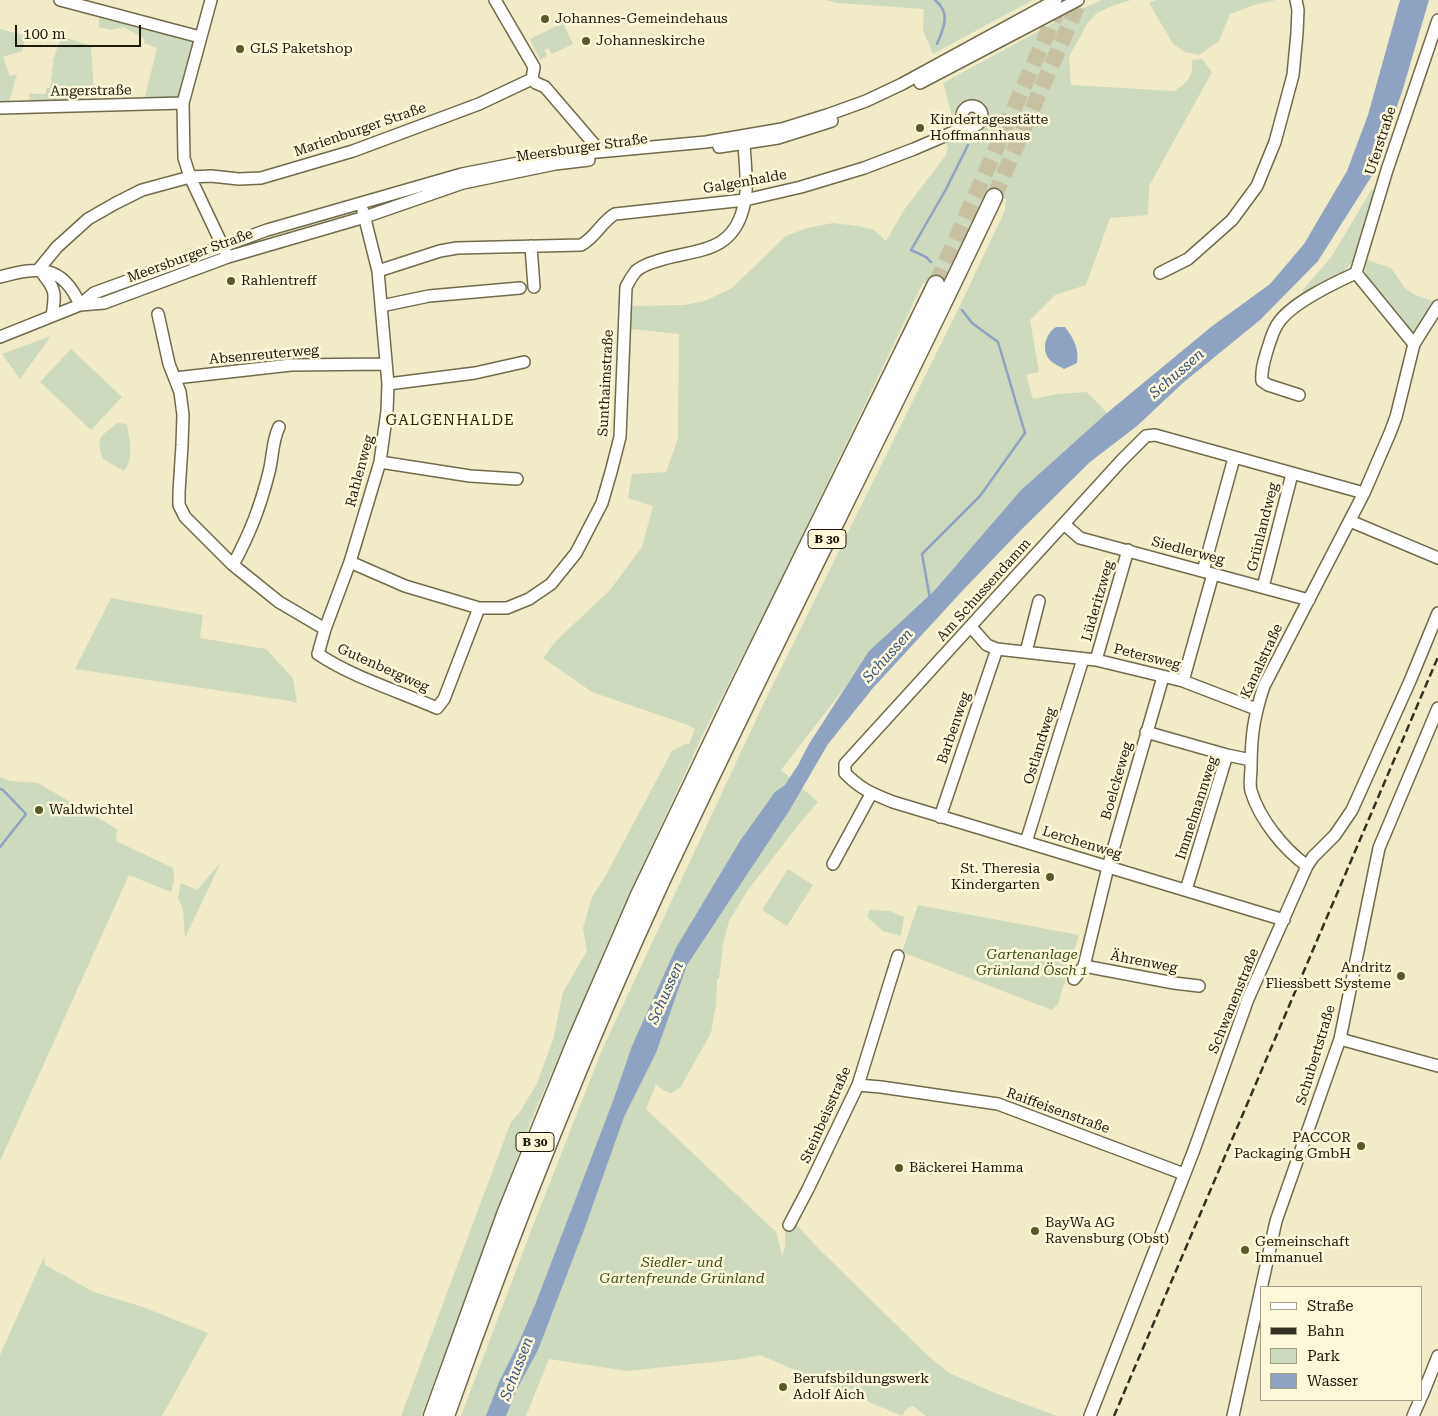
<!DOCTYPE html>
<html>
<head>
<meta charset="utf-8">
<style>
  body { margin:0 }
  #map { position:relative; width:1438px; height:1416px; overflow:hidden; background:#f2ebc7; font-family:"Roboto Serif",serif }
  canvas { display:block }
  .legend { position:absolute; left:1260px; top:1286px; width:162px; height:115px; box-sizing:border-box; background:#fef8db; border:1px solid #a49f89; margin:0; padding:6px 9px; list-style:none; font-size:15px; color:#1c1a0d }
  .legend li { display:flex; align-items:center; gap:10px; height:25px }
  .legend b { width:25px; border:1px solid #a49f89 }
  .scale { position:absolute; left:15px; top:25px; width:126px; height:22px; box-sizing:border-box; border:2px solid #1c1a0d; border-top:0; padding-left:6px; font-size:15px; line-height:18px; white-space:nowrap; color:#1c1a0d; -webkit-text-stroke:4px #fef8db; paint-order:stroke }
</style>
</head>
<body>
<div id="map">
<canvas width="1438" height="1416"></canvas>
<ul class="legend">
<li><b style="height:6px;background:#fff"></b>Straße</li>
<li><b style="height:6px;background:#333121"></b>Bahn</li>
<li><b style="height:14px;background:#cedabe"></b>Park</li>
<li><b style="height:14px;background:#8ea2c2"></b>Wasser</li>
</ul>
<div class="scale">100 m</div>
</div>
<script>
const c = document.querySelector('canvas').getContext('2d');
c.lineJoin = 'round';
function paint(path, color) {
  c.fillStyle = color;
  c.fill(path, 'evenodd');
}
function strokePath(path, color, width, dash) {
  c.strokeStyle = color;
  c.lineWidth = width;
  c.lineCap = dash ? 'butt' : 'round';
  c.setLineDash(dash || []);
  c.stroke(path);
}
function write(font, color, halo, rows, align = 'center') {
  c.font = font + ' "Roboto Serif",serif';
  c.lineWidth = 5;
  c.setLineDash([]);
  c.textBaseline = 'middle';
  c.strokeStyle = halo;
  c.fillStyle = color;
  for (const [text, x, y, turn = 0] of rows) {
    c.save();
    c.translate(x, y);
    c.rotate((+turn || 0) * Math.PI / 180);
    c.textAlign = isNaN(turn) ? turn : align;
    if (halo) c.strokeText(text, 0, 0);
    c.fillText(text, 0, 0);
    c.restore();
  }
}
const green = new Path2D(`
  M 825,0 L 1033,0 L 933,54 L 923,30 L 924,9 L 838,3 Z
  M 1102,0 L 1131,0 L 1112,6 L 1097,13 L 1087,24 L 1069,57 L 1071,85 L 1174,91 C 1187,83 1194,77 1192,60 L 1202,59 L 1212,72 L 1149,186 L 1148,215 L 1110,218 L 1086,285 L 1055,295 L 1030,320 L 1039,372 L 1026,375 L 1033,399 L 1057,394 L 1087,392 L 1107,413 L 1021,490 L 934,591 L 883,638 L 781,770 L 818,802 L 799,824 L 748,890 L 729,921 L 723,944 L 719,979 L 717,979 L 716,1004 L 711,1033 L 680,1088 L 671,1093 L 663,1090 L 656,1084 L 646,1109 L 776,1232 L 782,1255 L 785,1247 L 785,1231 L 794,1222 L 819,1249 L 928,1356 L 949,1373 L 995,1393 L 1057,1416 L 926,1416 L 913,1406 L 906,1409 L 902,1416 L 760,1355 L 741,1359 L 627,1371 L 549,1359 L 526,1416 L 461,1416 L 532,1228 L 602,1050 L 761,709 L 966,293 L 1005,210 L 1006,199 L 987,197 L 946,285 L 923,283 L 774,594 L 703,734 L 614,928 L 531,1121 L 421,1416 L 401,1416 L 511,1122 L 520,1112 L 537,1083 L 553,1040 L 563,992 L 587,951 L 583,928 L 592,897 L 606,875 L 672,751 L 685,744 L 689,744 L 695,729 L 688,725 L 592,692 L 543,658 L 555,642 L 610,590 L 642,547 L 653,506 L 628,498 L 632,474 L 666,472 L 678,439 L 679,334 L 631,329 L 631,306 L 684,305 L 705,301 L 732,288 L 786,236 L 807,228 L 833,223 L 858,226 L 874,230 L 886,241 L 904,210 L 946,155 L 948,147 L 944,137 L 956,131 L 943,83 L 1070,14 Z
  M 1156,0 L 1276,0 L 1254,5 L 1230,14 L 1219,41 L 1199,55 L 1185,52 L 1173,44 L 1149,3 Z
  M 99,11 L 200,37 L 185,97 L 143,105 L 157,48 L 144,43 L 145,39 L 124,27 L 110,30 L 99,27 Z
  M 563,23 L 573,44 L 552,54 L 548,48 L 544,50 L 547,56 L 540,60 L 530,39 Z
  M 0,29 L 26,36 L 22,51 L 3,57 L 10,76 L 17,74 L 9,102 L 0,102 Z
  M 62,36 L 91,46 L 94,92 L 83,92 L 83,100 L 29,100 L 29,94 L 45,94 L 47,88 L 49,88 L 52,80 L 50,79 L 53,72 L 51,71 L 54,63 L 52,62 Z
  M 1372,189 L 1376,191 L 1355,258 C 1344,276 1321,285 1304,295 L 1302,291 L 1332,256 Z
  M 1367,260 L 1391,268 L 1405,288 L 1415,295 L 1435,302 L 1415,334 L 1374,291 L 1365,272 Z
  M 51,336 L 20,379 L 2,354 Z
  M 71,349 L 122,397 L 91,430 L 40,382 Z
  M 118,423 L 127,424 C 129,440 135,458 124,471 L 103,459 C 95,436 101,436 118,423 Z
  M 111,598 L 203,615 L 200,638 L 266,649 L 293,678 L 297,703 L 290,701 L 75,669 Z
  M 0,777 L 10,781 L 38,783 L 117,829 L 116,841 L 173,868 L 174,880 L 171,892 L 129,875 L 0,1161 Z
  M 221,862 L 185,938 L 183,909 L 178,898 L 181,883 L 197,890 Z
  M 788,869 L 813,885 L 787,926 L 762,910 Z
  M 918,905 L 1079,935 L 1058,1004 L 1052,1010 L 902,952 Z
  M 870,910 L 890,911 L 904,917 L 901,936 L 883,931 L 868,918 L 868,913 Z
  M 44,1257 L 45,1265 L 94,1292 L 143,1307 L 208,1333 L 162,1416 L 0,1416 L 0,1355 Z`);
const water = new Path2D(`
  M 1400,0 L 1429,0 L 1402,92 L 1373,174 L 1318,261 L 1260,320 L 1184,382 L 1137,426 L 1090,462 L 1019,532 L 964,589 L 873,688 L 828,744 L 789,811 L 687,965 L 656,1053 L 624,1117 L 584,1230 L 538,1350 L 516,1391 L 506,1416 L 486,1416 L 499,1382 L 520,1340 L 537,1300 L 613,1101 L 632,1046 L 676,948 L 740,841 L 775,792 L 785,785 L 798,765 L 809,744 L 869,651 L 934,591 L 1021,490 L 1107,413 L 1211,327 L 1270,284 L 1304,244 L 1347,171 L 1368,115 Z
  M 1056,327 L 1065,327 C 1074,339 1079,348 1077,363 L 1064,369 C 1060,366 1053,364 1050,360 C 1041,351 1045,334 1056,327 Z`);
const stream = new Path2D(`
  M 935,0 C 951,13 944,28 937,44
  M 931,262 L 926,257 L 911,250 L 945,191 L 968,145
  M 930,599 L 922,554 L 980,496 L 1025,433 L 998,342 L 972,323 L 962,310
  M 0,789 L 3,790 L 26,814 L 0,847`);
const highwayTunnel = new Path2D(`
  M 994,197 L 1080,0
  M 936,284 L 1062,0`);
const minor = new Path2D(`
  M 60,0 L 200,37
  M 211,0 L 183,103 L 184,158 L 190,177 L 225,251
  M 495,0 L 534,67 L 532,79
  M 532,79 L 536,83 L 545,87 L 600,151
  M 920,83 L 1078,0
  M962 116a10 10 0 1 1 20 0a10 10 0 1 1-20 0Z
  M 0,108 L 183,103
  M 719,147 L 778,138 L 832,121
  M 363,211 L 378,271 L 388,384 L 387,411 L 380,462 L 350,562 L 325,629 L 318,654 C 352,677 398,691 437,708 L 444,699 L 479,608
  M 531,246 L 534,287
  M 39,269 L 57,247 L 88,219 L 116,203 L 142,190 L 190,177 L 211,176 L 239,179 L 261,178 L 353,151 L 479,104 L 532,79
  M 39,269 C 56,290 56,291 52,316
  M 378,271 L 440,251 L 457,248 L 581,245 C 596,237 601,222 615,214 L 745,200 L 801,187 L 864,168 L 914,149 L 956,131 L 965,124
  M 1160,273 L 1188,259 L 1232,220 L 1257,186 L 1275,142 L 1293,75 L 1297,33 L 1298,10 L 1296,0
  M 1356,273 L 1414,344
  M 0,277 C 37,267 62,263 80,305
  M 80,305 L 104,303 L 228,257 L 365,217 L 463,183 L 555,164 L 589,160
  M 381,306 L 429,296 L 520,288
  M 158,314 L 169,364 L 180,392 L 183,415 L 182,445 L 179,492 L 179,505 L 185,517 L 233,565 L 279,602 L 325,629
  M 0,337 L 80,305 L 94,293 L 267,230 L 462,174 L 554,156 L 706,142 L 782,129 L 827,115 L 866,101 L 902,84 L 1056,0
  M 175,378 L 291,365 L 386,364
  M 388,384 L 475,373 L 524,362
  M 1299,395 L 1268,385 L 1262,381 C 1261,370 1264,361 1267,351 C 1270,342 1272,333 1277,325 C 1289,304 1334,283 1356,273 L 1387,170 L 1438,20
  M 380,462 L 470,476 L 517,479
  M 1350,521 L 1438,558
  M 1064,524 L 1080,538 L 1309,600
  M 350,562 L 405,586 L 479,608 L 507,608 L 529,599 L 551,584 L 576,553 L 602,503 L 611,472 L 620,437 L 626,287 C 629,281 632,276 636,271 C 642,266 650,263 657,261 C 693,249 731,255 743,209 C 749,191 745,164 744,144
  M 233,565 C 250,533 260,508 269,472 C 273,457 272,441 279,427
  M 1203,571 L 1234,458
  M 1263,587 L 1292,474
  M 971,627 L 987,645 L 997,649 L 1096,660 L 1183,681 L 1256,709
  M 1026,652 L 1039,601
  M 1096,660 L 1128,550
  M 1183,681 L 1213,574
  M 1146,732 L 1227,755
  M 940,817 L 997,649
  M 1026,842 L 1083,659
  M 833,864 L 871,794
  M 1307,866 C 1283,848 1260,820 1251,791 C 1249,784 1251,775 1251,768 C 1251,735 1254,716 1264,686 L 1364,493 L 1390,433 L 1396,417 L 1414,344 L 1438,306
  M 1186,890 L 1227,755 L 1251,760
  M 1284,920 L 893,802 C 873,794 860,789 845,773 L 845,764 L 1121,461 L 1146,436 L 1155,435 L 1364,493
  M 1084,966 L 1174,983 L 1199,986
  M 1074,979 L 1084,966 L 1108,867 L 1163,677
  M 1340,1039 L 1438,1066
  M 858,1085 L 881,1087 L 998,1104 L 1184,1174
  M 789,1225 L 808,1189 L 858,1085 L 898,956
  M 1422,1396 L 1438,1356
  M 1090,1416 L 1194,1150 L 1248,999 L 1307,866 L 1313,857 L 1335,835 L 1352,810 L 1410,681 L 1438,613
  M 1233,1416 L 1276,1221 L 1340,1039 L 1379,848 L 1438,708
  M 1413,1416 L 1420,1400`);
const highway = new Path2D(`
  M 432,1416 L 506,1212 L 576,1040 L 639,895 L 736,692 L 936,284
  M 446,1416 C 510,1235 581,1055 662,880 C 769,651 886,426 994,197`);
const rail = new Path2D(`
  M 1114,1416 L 1438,657`);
const markers = [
  [545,19,5,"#575927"],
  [586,41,5,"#575927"],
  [240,49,5,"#575927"],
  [920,128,5,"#575927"],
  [231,281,5,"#575927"],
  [39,810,5,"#575927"],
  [1050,877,5,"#575927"],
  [1401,976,5,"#575927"],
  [1361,1146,5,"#575927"],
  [899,1168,5,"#575927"],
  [1035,1231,5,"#575927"],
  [1245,1250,5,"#575927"],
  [783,1387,5,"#575927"]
];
const shields = [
  [827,539,38],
  [535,1142,38]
];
const shieldNames = [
  ["B 30",827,539],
  ["B 30",535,1142]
];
const poiNames = [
  ["Johannes-Gemeindehaus",555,19],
  ["Johanneskirche",596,41],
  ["GLS Paketshop",250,49],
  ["Kindertagesstätte",930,120],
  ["Hoffmannhaus",930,136],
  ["Rahlentreff",241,281],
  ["Waldwichtel",49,810],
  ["St. Theresia",1040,869,"right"],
  ["Kindergarten",1040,885,"right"],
  ["Andritz",1391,968,"right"],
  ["Fliessbett Systeme",1391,984,"right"],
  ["PACCOR",1351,1138,"right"],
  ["Packaging GmbH",1351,1154,"right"],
  ["Bäckerei Hamma",909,1168],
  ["BayWa AG",1045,1223],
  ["Ravensburg (Obst)",1045,1239],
  ["Gemeinschaft",1255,1242],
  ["Immanuel",1255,1258],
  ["Berufsbildungswerk",793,1379],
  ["Adolf Aich",793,1395]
];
const streetNames = [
  ["Angerstraße",91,91,-1],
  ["Marienburger Straße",360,130,-19],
  ["Uferstraße",1381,141,-72],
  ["Meersburger Straße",582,148,-8],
  ["Galgenhalde",745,182,-10],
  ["Meersburger Straße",190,256,-20],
  ["Absenreuterweg",264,355,-5],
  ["Sunthaimstraße",606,383,-87],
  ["Rahlenweg",360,471,-75],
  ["Grünlandweg",1263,527,-76],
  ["Siedlerweg",1188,551,15],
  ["Am Schussendamm",984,590,-48],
  ["Lüderitzweg",1098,601,-74],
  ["Petersweg",1147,657,14],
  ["Kanalstraße",1262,661,-65],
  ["Gutenbergweg",383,668,24],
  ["Barbenweg",954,728,-71],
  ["Ostlandweg",1040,746,-73],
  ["Boelckeweg",1117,781,-74],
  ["Immelmannweg",1197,808,-72],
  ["Lerchenweg",1082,843,17],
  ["Ährenweg",1144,962,11],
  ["Schwanenstraße",1234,1001,-68],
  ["Schubertstraße",1316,1055,-73],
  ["Raiffeisenstraße",1058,1111,20],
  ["Steinbeisstraße",826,1115,-66]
];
const parkNames = [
  ["Gartenanlage",1032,955],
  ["Grünland Ösch 1",1032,971],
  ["Siedler- und",682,1263],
  ["Gartenfreunde Grünland",682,1279]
];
const waterNames = [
  ["Schussen",1177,374,-41],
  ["Schussen",888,656,-48],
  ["Schussen",666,993,-66],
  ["Schussen",517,1369,-69]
];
const neighbourhoodNames = [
  ["GALGENHALDE",450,421]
];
paint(green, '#cedabe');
paint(water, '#8ea2c2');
strokePath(stream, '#8ea2c2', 2.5);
strokePath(highwayTunnel, '#c7c1a2', 16, [16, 8]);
strokePath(minor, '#716b4a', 14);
strokePath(highway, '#716b4a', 19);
strokePath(minor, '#fff', 11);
strokePath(highway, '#fff', 16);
strokePath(rail, '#333121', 2.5, [8, 4]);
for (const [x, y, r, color] of markers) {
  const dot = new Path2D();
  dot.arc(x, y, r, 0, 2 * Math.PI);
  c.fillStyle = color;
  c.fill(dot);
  strokePath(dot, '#fef8db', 2);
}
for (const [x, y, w] of shields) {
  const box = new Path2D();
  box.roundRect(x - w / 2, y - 9.5, w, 19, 4);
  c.fillStyle = '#fef8db';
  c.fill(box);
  strokePath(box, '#1c1a0d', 1);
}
write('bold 12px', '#1c1a0d', null, shieldNames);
write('14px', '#1c1a0d', '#fef8db', poiNames, 'left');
write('14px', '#1c1a0d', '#fef8db', streetNames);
write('italic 14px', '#3c4e17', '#fef8db', parkNames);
write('italic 15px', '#375280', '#fef8db', waterNames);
c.letterSpacing = '1px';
write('15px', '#2a2b02', '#fef8db', neighbourhoodNames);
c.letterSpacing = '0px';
</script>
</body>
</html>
